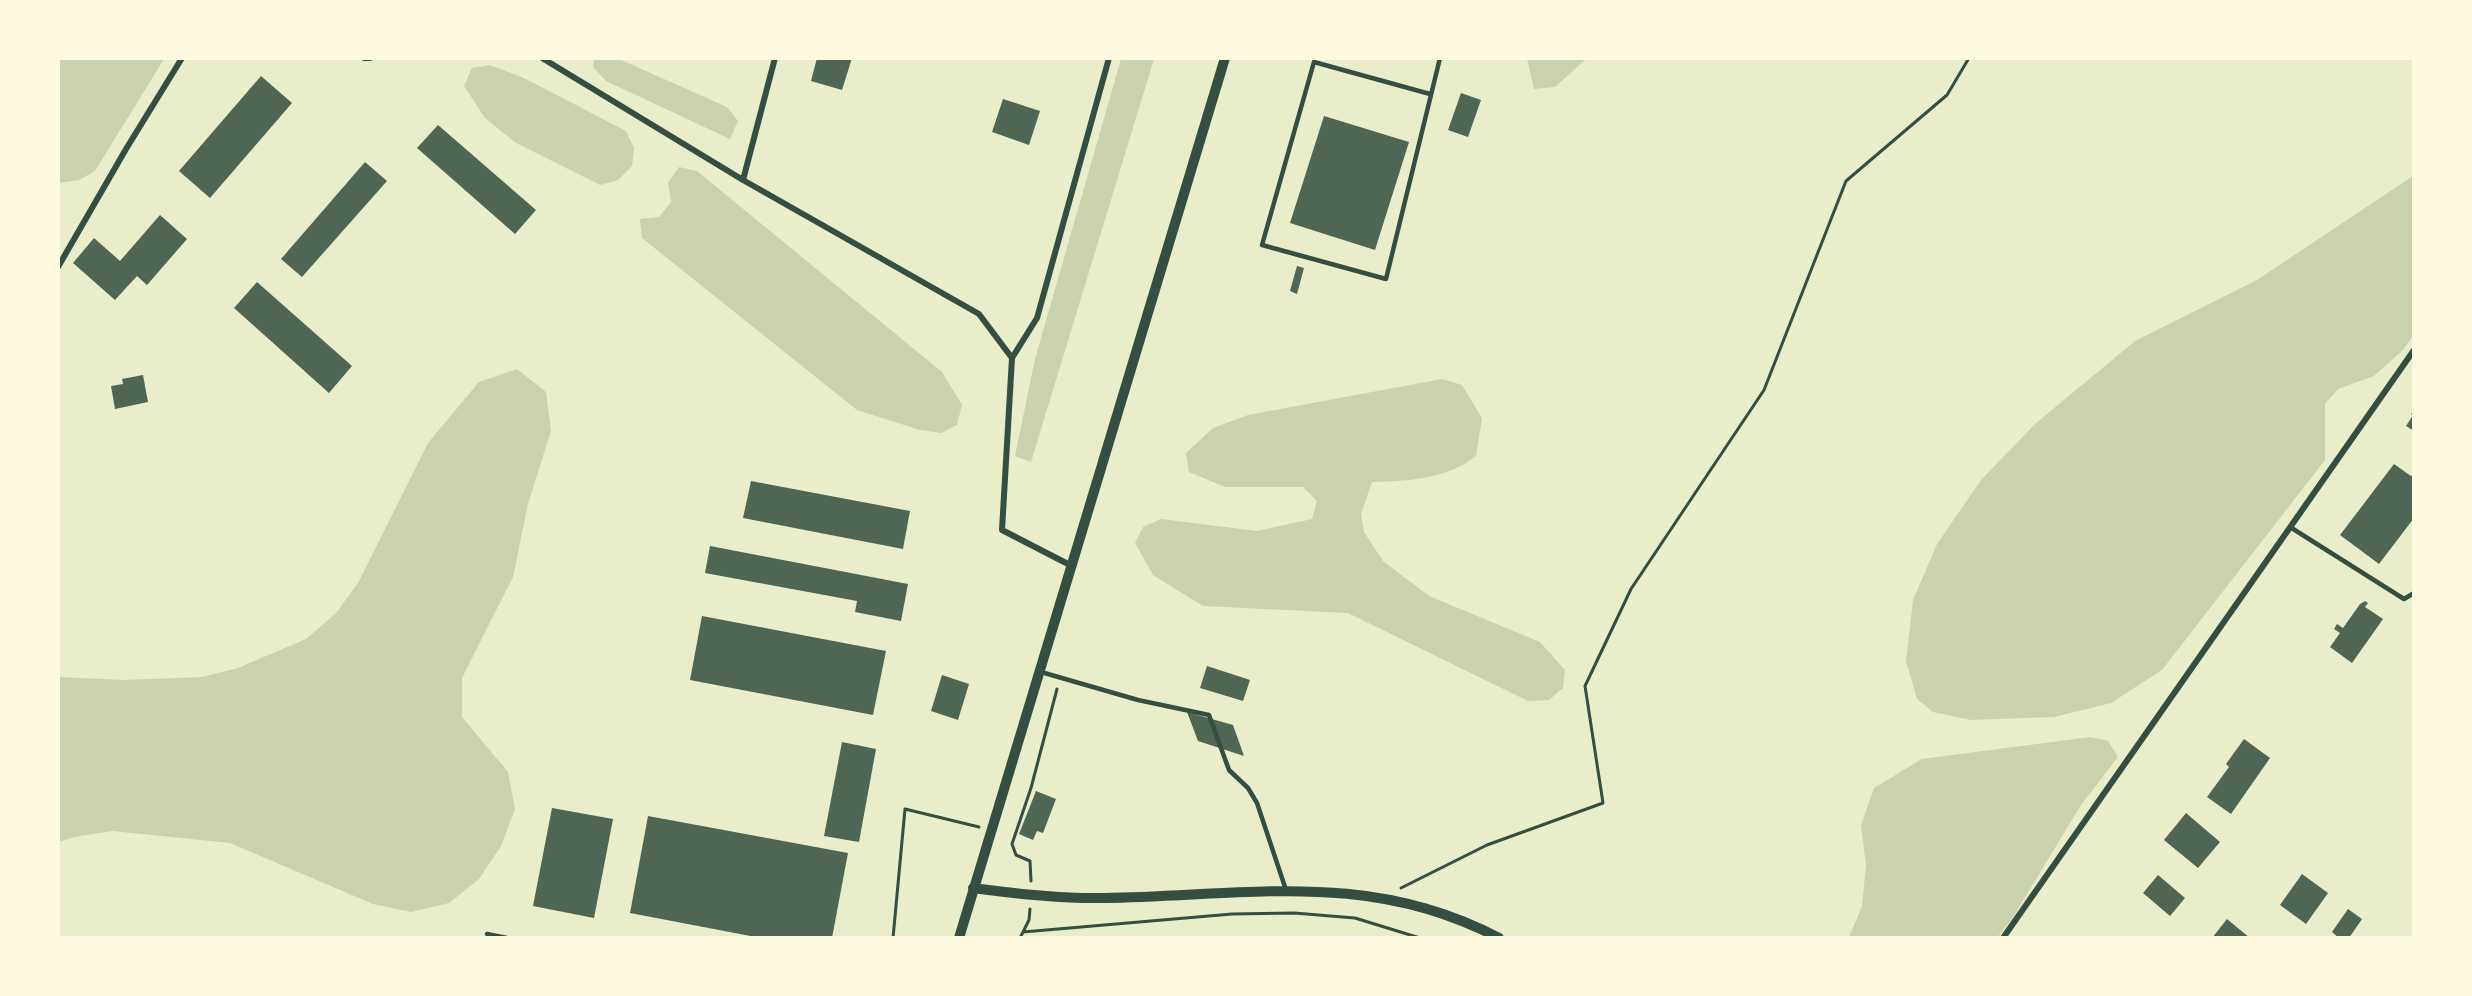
<!DOCTYPE html>
<html>
<head>
<meta charset="utf-8">
<style>
  body { margin:0 }
  #map { position:relative; width:2472px; height:996px; overflow:hidden; background:#e9edc9; font-family:"PT Serif",serif }
  canvas { display:block }
  .frame { position:absolute; inset:0; border:60px solid #fefae0; pointer-events:none }
</style>
</head>
<body>
<div id="map">
<canvas width="2472" height="996"></canvas>
<div class="frame"></div>
</div>
<script>
const c = document.querySelector('canvas').getContext('2d');
c.lineJoin = 'round';
function paint(path, color) {
  c.fillStyle = color;
  c.fill(path, 'evenodd');
}
function strokePath(path, color, width, dash) {
  c.strokeStyle = color;
  c.lineWidth = width;
  c.lineCap = dash ? 'butt' : 'round';
  c.setLineDash(dash || []);
  c.stroke(path);
}
const green = new Path2D(`
  M 58,59 L 164,59 L 95,171 L 79,180 L 59,183 Z
  M 594,59 L 619,59 L 727,107 L 738,121 L 730,139 L 606,81 L 593,67 Z
  M 1121,59 L 1154,59 L 1031,462 L 1015,456 L 1035,359 Z
  M 1527,59 L 1528,58 L 1586,59 L 1555,87 L 1534,89 Z
  M 490,65 L 524,78 L 626,131 L 634,148 L 632,166 L 618,180 L 600,185 L 516,143 L 485,118 L 464,86 L 472,68 Z
  M 679,167 L 697,171 L 942,372 L 962,405 L 957,425 L 941,433 L 920,430 L 857,410 L 642,238 L 640,219 L 659,217 L 671,202 L 668,183 Z
  M 2413,176 L 2413,336 L 2403,350 L 2374,376 L 2338,389 L 2325,404 L 2325,460 L 2162,670 L 2111,703 L 2054,717 L 1971,720 L 1933,712 L 1917,699 L 1906,661 L 1913,600 L 1937,544 L 1981,480 L 2035,424 L 2135,341 L 2257,280 Z
  M 517,369 L 546,392 L 551,431 L 528,504 L 513,577 L 462,678 L 462,717 L 508,772 L 515,809 L 501,846 L 479,879 L 449,903 L 411,912 L 373,904 L 230,843 L 112,831 L 74,837 L 59,842 L 59,677 L 124,680 L 202,677 L 238,668 L 306,639 L 336,613 L 358,583 L 428,443 L 479,382 Z
  M 1442,379 L 1462,385 L 1482,418 L 1476,456 C 1447,479 1409,481 1372,482 L 1361,514 L 1364,532 L 1383,561 L 1429,596 L 1540,642 L 1565,670 L 1563,688 L 1549,700 L 1528,701 L 1348,613 L 1203,606 L 1153,575 L 1135,543 L 1143,527 L 1161,519 L 1257,531 L 1312,519 L 1317,501 L 1303,487 L 1225,487 L 1189,472 L 1186,453 L 1213,428 L 1248,415 Z
  M 2090,737 L 2108,741 L 2118,757 L 2081,805 L 2013,917 L 1998,937 L 1849,937 L 1862,906 L 1866,865 L 1861,825 L 1874,788 L 1922,759 Z`);
const building = new Path2D(`
  M 817,58 L 852,58 L 842,90 L 811,81 Z
  M 261,76 L 292,103 L 210,198 L 179,171 Z
  M 1461,93 L 1481,100 L 1468,137 L 1448,130 Z
  M 1003,99 L 1040,111 L 1029,145 L 992,132 Z
  M 1324,116 L 1409,142 L 1375,250 L 1290,223 Z
  M 438,125 L 536,210 L 515,234 L 417,148 Z
  M 365,162 L 387,181 L 302,277 L 281,259 Z
  M 160,215 L 187,239 L 147,285 L 137,276 L 115,300 L 73,263 L 94,238 L 120,261 Z
  M 1297,266 L 1304,268 L 1297,294 L 1290,291 Z
  M 257,282 L 352,366 L 329,393 L 234,308 Z
  M 143,375 L 148,402 L 115,409 L 111,386 L 123,384 L 122,379 Z
  M 2414,410 L 2414,431 L 2406,426 L 2413,415 L 2411,414 Z
  M 2394,464 L 2411,476 L 2414,473 L 2414,518 L 2379,564 L 2340,535 Z
  M 751,481 L 910,511 L 903,549 L 743,518 Z
  M 710,546 L 908,584 L 901,621 L 855,612 L 857,601 L 705,573 Z
  M 2365,601 L 2368,603 L 2365,607 L 2383,619 L 2352,663 L 2330,647 L 2340,633 L 2334,629 L 2337,624 L 2343,628 L 2360,604 Z
  M 702,616 L 886,651 L 873,715 L 690,680 Z
  M 1207,666 L 1250,680 L 1243,701 L 1200,688 Z
  M 942,675 L 969,684 L 958,720 L 931,711 Z
  M 1187,712 L 1233,725 L 1244,756 L 1198,741 Z
  M 2244,739 L 2270,758 L 2231,814 L 2207,797 L 2229,767 L 2226,764 Z
  M 842,742 L 876,749 L 859,842 L 824,836 Z
  M 1036,791 L 1056,799 L 1043,833 L 1037,831 L 1033,840 L 1019,834 Z
  M 552,808 L 613,819 L 594,918 L 533,906 Z
  M 2186,813 L 2220,842 L 2198,868 L 2164,840 Z
  M 648,816 L 848,853 L 832,938 L 761,938 L 630,913 Z
  M 2302,874 L 2328,893 L 2306,924 L 2280,905 Z
  M 2158,875 L 2185,898 L 2170,916 L 2143,893 Z
  M 2348,909 L 2362,919 L 2349,938 L 2339,938 L 2332,932 Z
  M 2227,919 L 2250,938 L 2212,938 Z`);
const path = new Path2D(`
  M 1031,881 L 1030,861 L 1016,855 L 1012,844 L 1031,788 L 1057,689
  M 1401,888 L 1487,845 L 1603,803 L 1585,686 L 1631,589 L 1764,390 L 1846,181 L 1947,95 L 1969,58
  M 1023,932 L 1232,914 L 1294,913 L 1355,918 L 1420,938
  M 893,938 L 905,809 L 979,827
  M 1020,938 L 1029,920 L 1030,909`);
const service = new Path2D(`
  M 1430,94 L 1314,62 L 1262,245 L 1386,279 L 1440,58
  M 2290,527 L 2404,599 L 2414,593
  M 1041,672 L 1138,700 L 1209,715 L 1229,770 L 1248,788 L 1257,803 L 1286,890
  M 487,934 L 507,938`);
const minor = new Path2D(`
  M 364,58 L 370,58
  M 542,58 L 743,180 L 979,314 L 1012,358 L 1002,530 L 1070,565
  M 743,180 L 775,58
  M 58,267 L 126,149 L 182,58
  M 1012,358 L 1037,318 L 1109,58
  M 2003,938 L 2414,350`);
const tertiary = new Path2D(`
  M 973,888 C 1017,894 1061,899 1105,898 C 1246,896 1368,869 1499,938
  M 959,938 L 1225,58`);
paint(green, '#cad2ad');
paint(building, '#4f6655');
strokePath(path, '#344e41', 3);
strokePath(service, '#344e41', 4.5);
strokePath(minor, '#344e41', 6);
strokePath(tertiary, '#344e41', 10);
</script>
</body>
</html>
